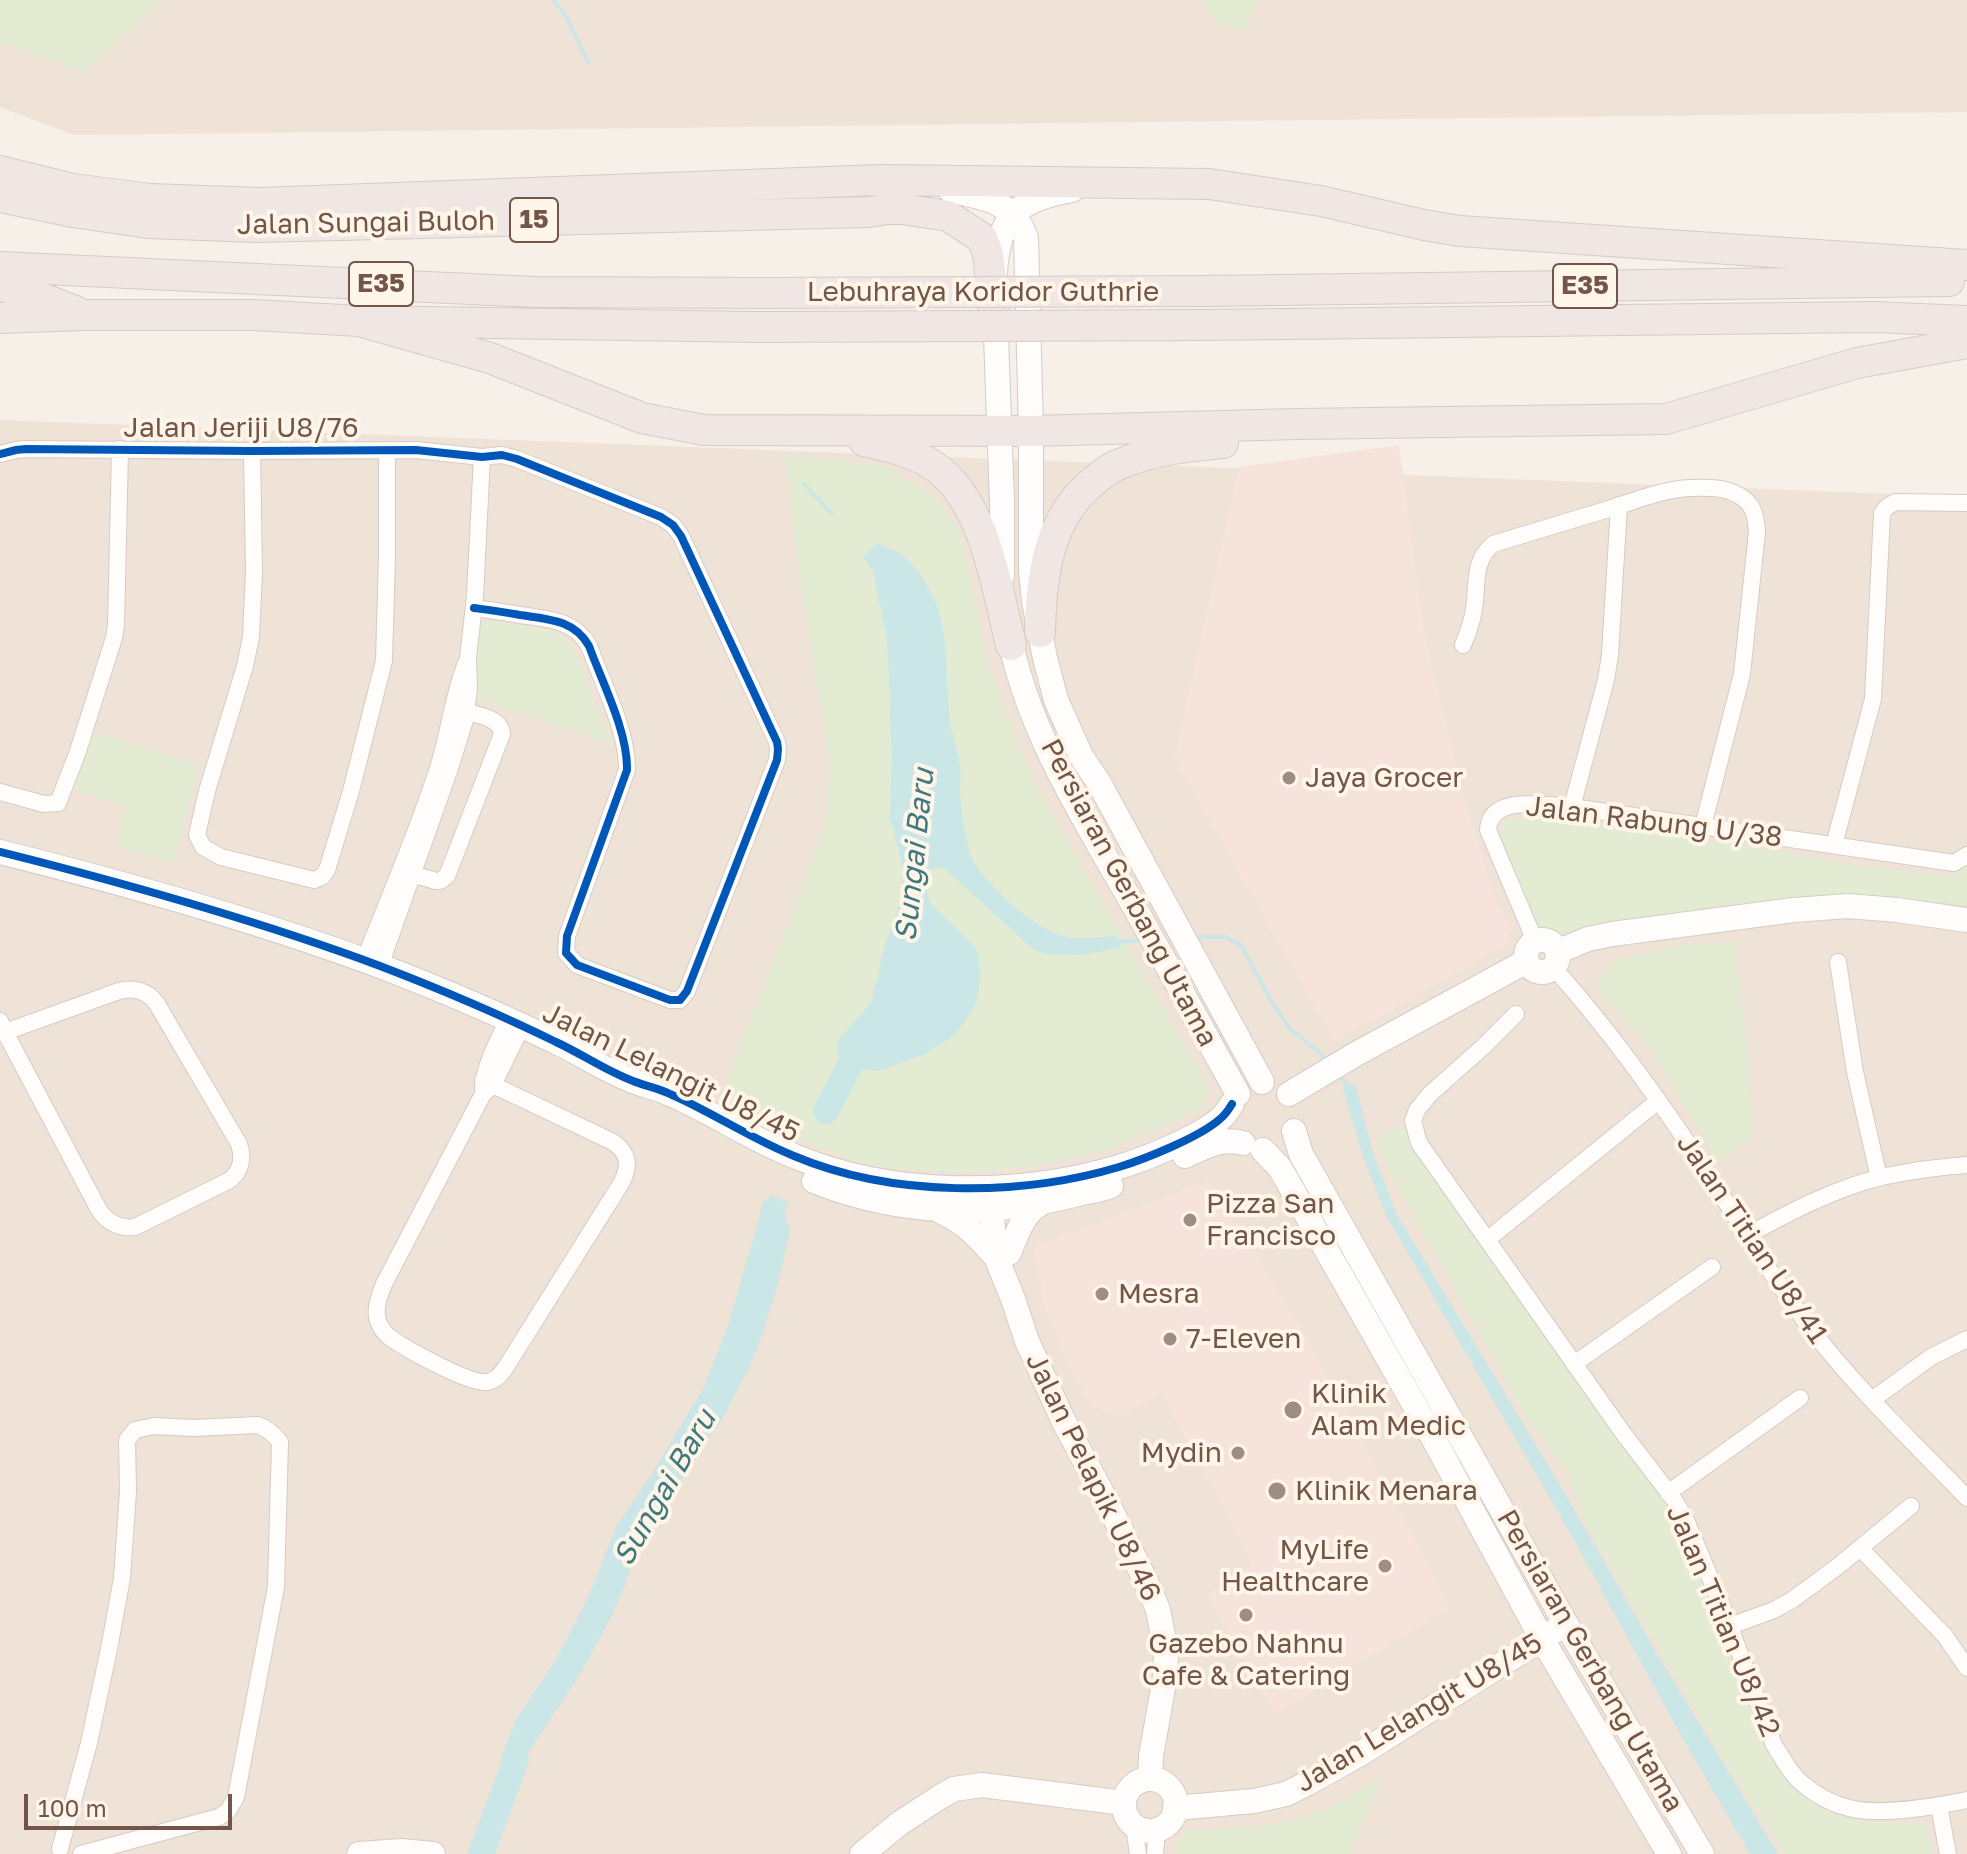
<!DOCTYPE html>
<html>
<head>
<meta charset="utf-8">
<style>
  body { margin:0 }
  #map { position:relative; width:1967px; height:1854px; overflow:hidden; background:#f6f0e9; font-family:"Golos Text",sans-serif }
  canvas { display:block }
  .scale { position:absolute; left:24px; top:1794px; width:208px; height:36px; box-sizing:border-box; border:4px solid #735649; border-top:0; padding-left:10px; font-size:24px; line-height:28px; white-space:nowrap; color:#735649; -webkit-text-stroke:6px #fff5e8; paint-order:stroke }
</style>
</head>
<body>
<div id="map">
<canvas width="1967" height="1854"></canvas>
<div class="scale">100 m</div>
</div>
<script>
const c = document.querySelector('canvas').getContext('2d');
c.lineJoin = 'round';
function paint(path, color) {
  c.fillStyle = color;
  c.fill(path, 'evenodd');
}
function strokePath(path, color, width, dash) {
  c.strokeStyle = color;
  c.lineWidth = width;
  c.lineCap = dash ? 'butt' : 'round';
  c.setLineDash(dash || []);
  c.stroke(path);
}
function write(font, color, halo, rows, align = 'center') {
  c.font = font + ' "Golos Text",sans-serif';
  c.lineWidth = 8;
  c.setLineDash([]);
  c.textBaseline = 'middle';
  c.strokeStyle = halo;
  c.fillStyle = color;
  for (const [text, x, y, turn = 0] of rows) {
    c.save();
    c.translate(x, y);
    c.rotate((+turn || 0) * Math.PI / 180);
    c.textAlign = isNaN(turn) ? turn : align;
    if (halo) c.strokeText(text, 0, 0);
    c.fillText(text, 0, 0);
    c.restore();
  }
}
const residential = new Path2D(`
  M 0,0 L 1967,0 L 1967,112 L 74,135 L 0,107 Z
  M 0,420 L 1967,497 L 1967,1854 L 0,1854 Z`);
const commercial = new Path2D(`
  M 1399,445 L 1424,633 L 1465,801 L 1494,895 L 1512,928 L 1506,945 L 1334,1042 L 1174,759 L 1239,467 Z
  M 1210,1180 L 1297,1320 L 1452,1607 L 1275,1715 L 1206,1596 L 1252,1565 L 1162,1394 L 1120,1416 L 1090,1405 L 1066,1362 L 1045,1310 L 1034,1247 Z`);
const green = new Path2D(`
  M 0,0 L 163,0 L 83,72 L 0,41 Z
  M 1201,0 L 1257,0 L 1243,31 L 1216,21 Z
  M 786,454 L 886,467 L 934,497 L 960,532 L 987,663 L 1035,785 L 1210,1089 L 1200,1110 L 1109,1149 L 1030,1167 L 963,1173 L 874,1167 L 717,1106 L 826,824 L 830,765 L 797,558 Z
  M 480,620 C 504,623 555,625 571,643 L 611,744 L 471,697 Z
  M 92,732 L 199,765 L 174,864 L 115,845 L 127,805 L 78,792 L 75,786 Z
  M 1527,815 L 1783,852 L 1856,866 L 1952,876 L 1967,865 L 1967,913 L 1875,901 L 1576,932 L 1553,933 L 1534,922 L 1500,838 L 1504,823 Z
  M 1734,943 L 1749,1064 L 1752,1139 L 1718,1162 L 1650,1048 L 1595,986 L 1615,961 L 1688,944 Z
  M 1403,1123 L 1430,1166 L 1669,1507 L 1691,1547 L 1796,1788 L 1837,1816 L 1869,1822 L 1926,1823 L 1934,1854 L 1785,1854 L 1728,1766 L 1585,1522 L 1567,1471 L 1528,1420 L 1400,1191 L 1375,1138 Z
  M 1381,1776 L 1350,1854 L 1177,1854 C 1176,1844 1180,1838 1186,1830 C 1228,1829 1270,1828 1310,1815 C 1335,1806 1358,1790 1381,1776 Z`);
const water = new Path2D(`
  M 877,543 C 883,546 887,548 893,550 C 910,557 925,580 933,596 C 948,626 946,677 949,711 C 950,730 957,746 960,765 C 961,773 960,781 960,789 C 961,809 964,831 969,850 C 977,880 1036,931 1067,937 C 1083,940 1100,937 1116,936 L 1122,948 C 1093,952 1062,961 1034,950 L 943,867 L 927,870 L 925,879 L 927,893 L 931,904 L 975,947 L 979,959 L 980,978 L 978,994 L 973,1009 L 955,1035 L 925,1054 L 878,1071 L 858,1068 L 841,1059 L 837,1053 L 837,1045 L 840,1038 L 871,1003 L 886,942 L 901,900 L 903,880 L 902,863 L 890,818 L 892,756 L 887,639 L 873,571 L 863,557 Z
  M 1355,1083 L 1372,1149 L 1396,1213 L 1563,1490 L 1653,1647 L 1778,1854 L 1750,1854 L 1685,1743 L 1573,1538 L 1386,1215 L 1362,1154 L 1343,1088 Z
  M 772,1196 L 789,1203 L 784,1211 L 790,1231 L 778,1283 L 764,1330 L 750,1366 L 722,1419 L 637,1548 L 624,1588 L 608,1623 L 582,1671 L 521,1763 L 507,1794 L 497,1791 L 502,1755 L 517,1718 L 555,1661 L 589,1596 L 616,1527 L 651,1475 L 704,1387 L 727,1329 L 759,1219 L 762,1203 Z`);
const stream = new Path2D(`
  M 554,0 L 567,18 L 588,62
  M 804,484 L 831,513
  M 1192,937 L 1225,937 L 1241,945 L 1270,999 L 1290,1029 L 1318,1051 L 1328,1062
  M 1116,942 L 1143,940
  M 1339,1075 L 1350,1090`);
const river = new Path2D(`
  M 826,1111 L 867,1033
  M 481,1854 L 516,1760`);
const street = new Path2D(`
  M 252,451 L 254,572 L 251,637 L 245,666 L 207,791 L 197,835 L 203,847 L 221,857 L 314,880 L 322,877 L 327,870 L 351,791 L 384,661 L 387,556 L 387,450
  M 0,454 L 16,450 L 26,449 L 252,451 L 416,450 L 482,457 L 502,455 L 517,459 L 661,517 L 673,525 L 681,536 L 777,742 L 778,749 L 777,760 L 687,991 L 680,1000 L 670,1000 L 577,965 L 566,953 L 567,936 L 627,770 C 628,732 602,682 589,646 C 574,619 546,619 520,615 C 505,612 489,610 474,608
  M 1463,645 C 1468,633 1472,622 1474,609 C 1478,585 1472,562 1493,544 C 1532,532 1572,520 1612,508 C 1637,500 1664,489 1690,488 C 1708,487 1730,487 1744,499 C 1755,507 1756,520 1757,532 L 1742,674 L 1703,826
  M 0,792 L 44,804 L 58,803 L 77,754 L 114,638 L 116,625 L 120,449
  M 1572,807 L 1606,680 L 1610,655 L 1619,505
  M 1834,845 L 1873,699 L 1882,513 L 1887,507 L 1895,502 L 1967,503
  M 412,874 L 436,881 L 440,881 L 447,876 L 502,734 C 501,719 480,715 466,712
  M 1535,941 L 1488,830 C 1490,793 1547,806 1572,807 L 1954,863 L 1967,855
  M 364,961 C 389,898 416,835 437,771 C 449,735 452,698 466,663
  M 1838,962 L 1855,1072 L 1879,1178
  M 380,966 L 449,771 L 465,720 L 469,689 L 468,658 L 475,596 L 482,457
  M 1553,967 C 1613,1034 1667,1110 1716,1186 C 1747,1236 1778,1286 1814,1333 C 1860,1392 1915,1444 1967,1498
  M 1516,1014 L 1484,1046 L 1430,1094 L 1417,1110 L 1413,1121 L 1419,1143 L 1623,1433 L 1675,1501 L 1686,1520 L 1724,1611 L 1774,1745 C 1783,1759 1791,1775 1804,1785 C 1816,1795 1833,1804 1849,1808 C 1878,1816 1937,1806 1967,1800
  M 0,1021 L 5,1032 L 99,1210 C 107,1222 120,1229 135,1227 L 228,1181 C 241,1173 244,1158 239,1144 L 157,1004 C 148,991 134,987 119,991 L 5,1032 L 0,1033
  M 483,1080 L 493,1085 L 613,1142 C 629,1153 630,1165 622,1182 L 504,1370 C 499,1376 496,1380 488,1382 C 470,1385 404,1348 388,1336 C 371,1320 376,1303 384,1284 L 483,1094 L 493,1085 L 522,1026
  M 483,1088 C 484,1065 499,1040 508,1019
  M 1746,1236 C 1788,1213 1835,1188 1882,1177 C 1910,1171 1938,1167 1967,1165
  M 1488,1239 L 1658,1101
  M 1574,1364 L 1712,1267
  M 1872,1400 L 1931,1357 L 1967,1339
  M 1668,1493 L 1800,1398
  M 1860,1548 L 1945,1636 L 1967,1668
  M 1730,1626 L 1774,1610 L 1792,1600 L 1837,1567 L 1911,1506
  M 1939,1806 L 1948,1854
  M 1134,1826 L 1138,1854
  M 60,1849 L 89,1743 L 109,1649 L 122,1578 L 128,1491 L 127,1440 L 135,1430 L 154,1426 L 193,1428 L 258,1425 C 268,1429 274,1434 280,1442 L 276,1587 L 236,1797 L 228,1811 L 219,1817 L 81,1854
  M 1155,1854 L 1157,1830`);
const secondary = new Path2D(`
  M 951,191 C 984,197 1014,202 1026,238 L 1031,431 L 1031,570 L 1034,601 L 1045,658 L 1056,700 L 1081,756 L 1099,783 L 1262,1082
  M 995,272 C 999,215 1017,200 1072,190
  M 995,309 L 1002,502 L 1002,576
  M 1008,628 C 1024,725 1083,817 1131,901 C 1167,965 1203,1030 1238,1094
  M 0,852 C 128,884 256,920 380,966 C 440,989 499,1014 556,1042 C 582,1054 606,1071 633,1081 C 645,1086 658,1088 670,1094 C 712,1112 751,1139 794,1156 C 891,1197 1019,1197 1119,1167 C 1145,1159 1200,1137 1220,1119 C 1225,1115 1229,1109 1232,1104
  M1526 956a16 16 0 1 1 32 0a16 16 0 1 1-32 0Z
  M 1557,952 L 1588,939 L 1612,934 L 1794,910 L 1848,906 L 1897,910 L 1967,920
  M 1289,1094 L 1356,1054 L 1527,961
  M 1294,1131 L 1301,1154 L 1566,1624 L 1702,1854
  M 1263,1150 L 1280,1168 L 1432,1436 L 1542,1639 L 1669,1854
  M 1185,1156 C 1205,1147 1221,1137 1243,1143
  M 814,1181 C 898,1215 987,1217 1074,1195 C 1086,1192 1099,1190 1111,1186
  M 1000,1200 L 991,1210 L 996,1257 L 1013,1299 L 1027,1341 L 1063,1420 L 1113,1514 L 1150,1590 L 1158,1610 L 1166,1651 L 1165,1677 L 1151,1756 L 1150,1779
  M 940,1211 C 968,1224 976,1236 996,1257
  M 1009,1253 C 1017,1234 1023,1212 1042,1203
  M1124 1805a26 26 0 1 1 52 0a26 26 0 1 1-52 0Z
  M 1175,1808 L 1254,1801 L 1286,1794 L 1308,1783 L 1360,1754 L 1554,1631
  M 359,1854 L 401,1851 L 433,1854
  M 862,1854 L 900,1823 L 940,1797 L 954,1789 L 982,1785 L 1124,1803`);
const highway = new Path2D(`
  M 0,171 L 73,189 L 150,199 L 260,203 L 881,180 L 1209,184 L 1321,201 L 1424,225 L 1460,231 L 1967,265
  M 0,197 L 73,212 L 148,223 L 257,227 L 869,212 L 888,209 L 902,209 L 948,216 L 982,238 L 988,254 L 995,317
  M 0,267 L 535,292 L 762,293
  M 0,286 L 21,290 L 75,311
  M 1203,291 L 1949,281
  M 0,318 L 84,315 L 254,315 L 359,321 L 759,327
  M 359,321 L 490,358 L 642,418 L 704,430 L 1031,431 L 1297,424 L 1666,419 L 1857,363 L 1967,343
  M 1202,325 L 1874,317 L 1967,321
  M 864,441 C 888,446 914,452 934,466 C 985,501 997,589 1011,645
  M 1040,632 C 1041,577 1048,517 1094,481 C 1102,474 1111,467 1120,464 C 1153,450 1188,446 1223,443`);
const highwayBridge = new Path2D(`
  M 762,293 L 1203,291
  M 759,327 L 1202,325`);
const cycleway = new Path2D(`
  M 0,454 L 16,450 L 26,449 L 252,451 L 416,450 L 482,457 L 502,455 L 517,459 L 661,517 L 673,525 L 681,536 L 777,742 L 778,749 L 777,760 L 687,991 L 680,1000 L 670,1000 L 577,965 L 566,953 L 567,936 L 627,770 C 628,732 602,682 589,646 C 574,619 546,619 520,615 C 505,612 489,610 474,608
  M 0,852 C 128,884 256,920 380,966 C 440,989 499,1014 556,1042 C 582,1054 606,1071 633,1081 C 645,1086 658,1088 670,1094 C 712,1112 751,1139 794,1156 C 891,1197 1019,1197 1119,1167 C 1145,1159 1200,1137 1220,1119 C 1225,1115 1229,1109 1232,1104`);
const markers = [
  [1289,778,8,"#a18c81"],
  [1190,1220,8,"#a18c81"],
  [1102,1294,8,"#a18c81"],
  [1170,1339,8,"#a18c81"],
  [1293,1410,10,"#a18c81"],
  [1238,1453,8,"#a18c81"],
  [1277,1491,10,"#a18c81"],
  [1385,1566,8,"#a18c81"],
  [1246,1615,8,"#a18c81"]
];
const shields = [
  [534,220,48],
  [381,284,64],
  [1585,286,64]
];
const shieldNames = [
  ["15",534,220],
  ["E35",381,284],
  ["E35",1585,286]
];
const streetNames = [
  ["Jalan Sungai Buloh",366,223,-1],
  ["Lebuhraya Koridor Guthrie",983,292],
  ["Jalan Jeriji U8/76",241,428],
  ["Jalan Rabung U/38",1654,822,7],
  ["Persiaran Gerbang Utama",1129,893,62],
  ["Jalan Lelangit U8/45",671,1073,26],
  ["Jalan Titian U8/41",1752,1239,56],
  ["Jalan Pelapik U8/46",1093,1477,64],
  ["Jalan Titian U8/42",1723,1621,67],
  ["Persiaran Gerbang Utama",1590,1661,60],
  ["Jalan Lelangit U8/45",1419,1713,-31]
];
const poiNames = [
  ["Jaya Grocer",1305,778],
  ["Pizza San",1206,1204],
  ["Francisco",1206,1236],
  ["Mesra",1118,1294],
  ["7-Eleven",1186,1339],
  ["Klinik",1311,1394],
  ["Alam Medic",1311,1426],
  ["Mydin",1222,1453,"right"],
  ["Klinik Menara",1295,1491],
  ["MyLife",1369,1550,"right"],
  ["Healthcare",1369,1582,"right"],
  ["Gazebo Nahnu",1246,1644,"center"],
  ["Cafe & Catering",1246,1676,"center"]
];
const waterNames = [
  ["Sungai Baru",915,855,-84],
  ["Sungai Baru",665,1488,-60]
];
paint(residential, '#efe2d6');
paint(commercial, '#f6e4dc');
paint(green, '#e3ecd3');
paint(water, '#cae6e6');
strokePath(stream, '#cae6e6', 4);
strokePath(river, '#cae6e6', 26);
strokePath(street, '#d4ccc6', 18);
strokePath(secondary, '#d5ccc5', 26);
strokePath(highway, '#d5cbc5', 32);
strokePath(street, '#fefdfc', 16);
strokePath(secondary, '#fefdfc', 24);
strokePath(highway, '#f0e7e4', 30);
strokePath(highwayBridge, '#d5cbc5', 32, []);
strokePath(highwayBridge, '#f0e7e4', 30);
strokePath(cycleway, '#0057b8', 8);
for (const [x, y, r, color] of markers) {
  const dot = new Path2D();
  dot.arc(x, y, r, 0, 2 * Math.PI);
  c.fillStyle = color;
  c.fill(dot);
  strokePath(dot, '#fff5e8', 3);
}
for (const [x, y, w] of shields) {
  const box = new Path2D();
  box.roundRect(x - w / 2, y - 22, w, 44, 6);
  c.fillStyle = '#fff5e8';
  c.fill(box);
  strokePath(box, '#735649', 2);
}
write('bold 26px', '#735649', null, shieldNames);
write('28px', '#735649', '#fff5e8', streetNames);
write('28px', '#735649', '#fff5e8', poiNames, 'left');
write('italic 30px', '#407980', '#fff5e8', waterNames);
</script>
</body>
</html>
